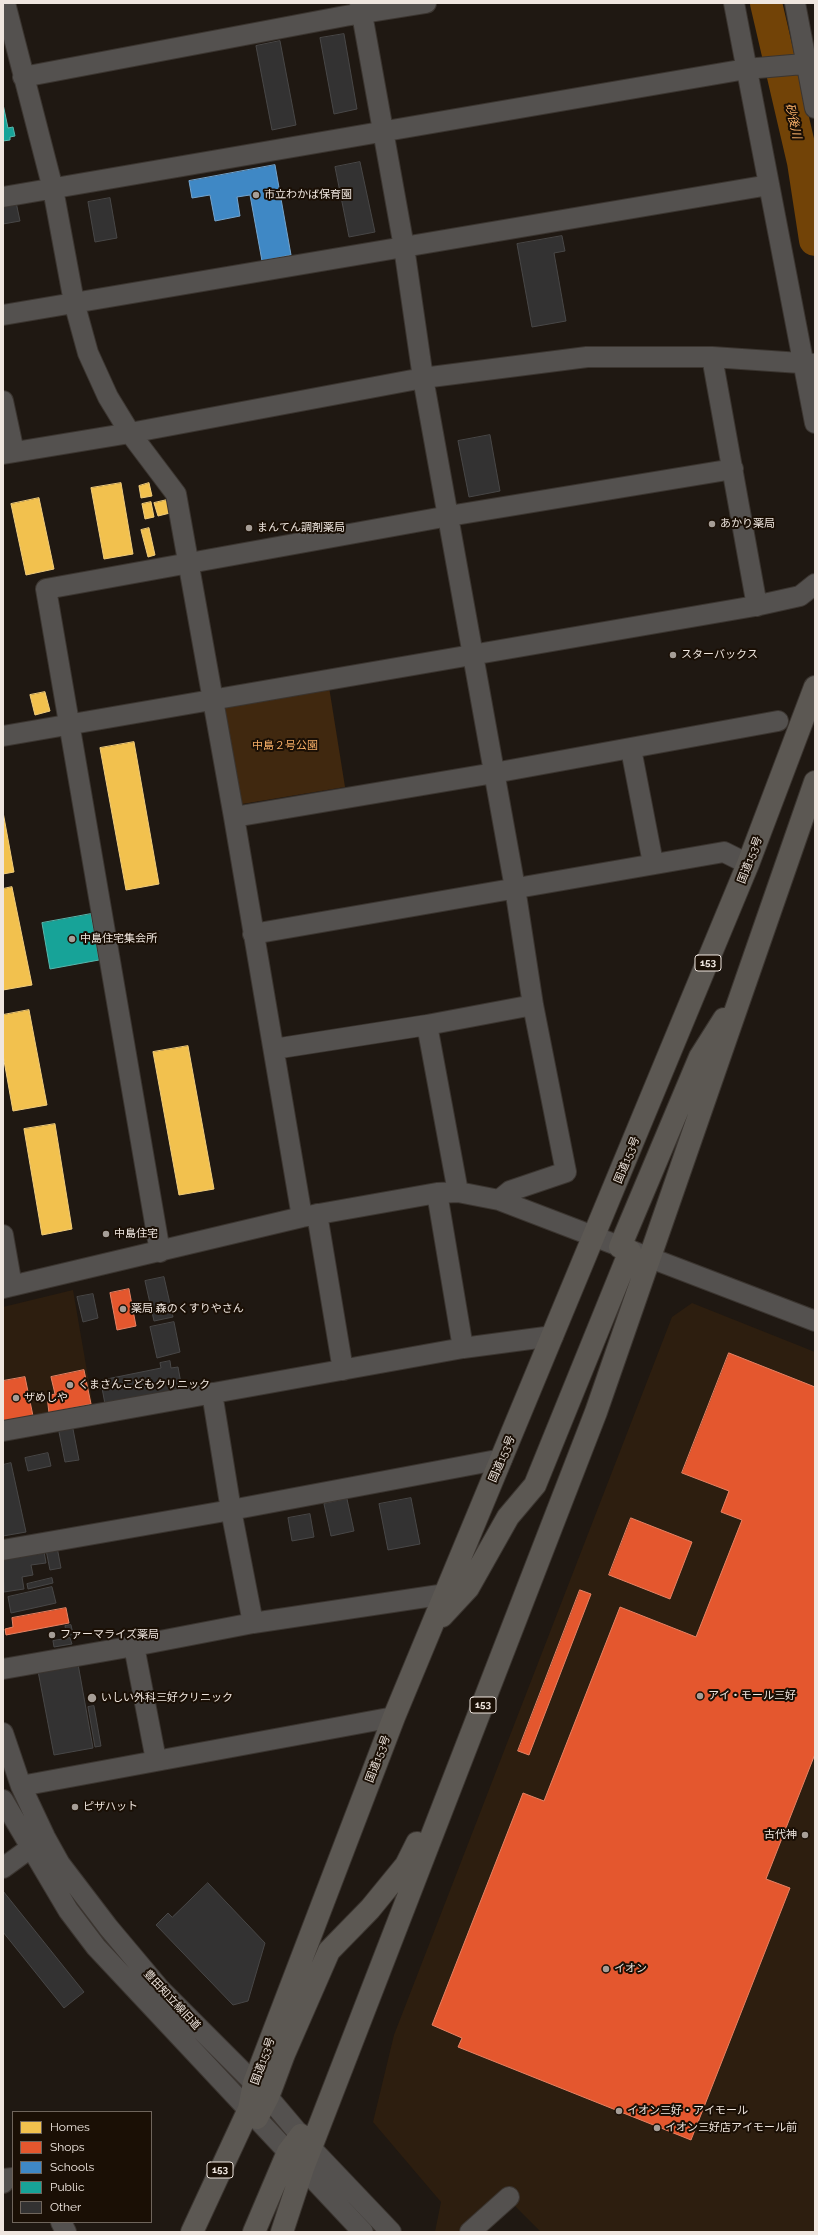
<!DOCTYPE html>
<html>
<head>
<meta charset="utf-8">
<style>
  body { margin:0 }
  #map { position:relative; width:818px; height:2235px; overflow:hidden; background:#1f1812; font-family:Raleway,sans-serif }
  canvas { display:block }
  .frame { position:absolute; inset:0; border:4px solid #efe6df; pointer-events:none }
  .legend { position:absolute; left:12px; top:2111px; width:140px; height:112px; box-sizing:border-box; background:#1a0f05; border:1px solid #6f655c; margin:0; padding:5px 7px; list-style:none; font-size:12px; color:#efe6df }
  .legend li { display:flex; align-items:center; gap:8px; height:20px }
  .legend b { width:20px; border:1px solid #6f655c }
</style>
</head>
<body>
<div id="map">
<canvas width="818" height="2235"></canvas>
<div class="frame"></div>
<ul class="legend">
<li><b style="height:11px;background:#f2c14e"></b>Homes</li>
<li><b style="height:11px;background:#e4572e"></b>Shops</li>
<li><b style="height:11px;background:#3f88c5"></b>Schools</li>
<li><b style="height:11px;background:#17a398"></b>Public</li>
<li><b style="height:11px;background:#333232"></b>Other</li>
</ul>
</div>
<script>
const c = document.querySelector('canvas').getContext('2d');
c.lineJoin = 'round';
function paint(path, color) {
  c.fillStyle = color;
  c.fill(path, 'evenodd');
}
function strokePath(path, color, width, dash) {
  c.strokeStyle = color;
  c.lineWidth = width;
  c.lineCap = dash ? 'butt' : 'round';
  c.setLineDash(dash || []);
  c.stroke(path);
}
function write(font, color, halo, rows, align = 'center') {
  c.font = font + ' Raleway,"Noto Sans JP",sans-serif';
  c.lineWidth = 4;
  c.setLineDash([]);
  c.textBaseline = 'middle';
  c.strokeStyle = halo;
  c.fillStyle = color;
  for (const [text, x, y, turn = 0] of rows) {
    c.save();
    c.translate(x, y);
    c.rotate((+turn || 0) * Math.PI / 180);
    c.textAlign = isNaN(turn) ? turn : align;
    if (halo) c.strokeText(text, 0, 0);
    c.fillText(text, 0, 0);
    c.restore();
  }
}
const built = new Path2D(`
  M 73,1290 L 93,1406 L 3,1424 L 3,1307 Z
  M 692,1303 L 815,1352 L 815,2232 L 541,2232 L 514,2205 L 485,2232 L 435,2232 L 441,2202 L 373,2122 L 394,2035 L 672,1317 Z`);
const green = new Path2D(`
  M 329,687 L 345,787 L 242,804 L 224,704 Z`);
const homes = new Path2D(`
  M 121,483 L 133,554 L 104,559 L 91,488 Z
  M 149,483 L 152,496 L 141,498 L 139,486 Z
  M 39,498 L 54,569 L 26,575 L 11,504 Z
  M 167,500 L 170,513 L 158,516 L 154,503 Z
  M 151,502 L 154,517 L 145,519 L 142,504 Z
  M 149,528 L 155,555 L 148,557 L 141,530 Z
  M 45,692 L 50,711 L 35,715 L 30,695 Z
  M 134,742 L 159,884 L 126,890 L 100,748 Z
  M 3,812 L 14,872 L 3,874 Z
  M 12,887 L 32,985 L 3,990 L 3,889 Z
  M 29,1010 L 47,1105 L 13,1111 L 3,1055 L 3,1015 Z
  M 188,1046 L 214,1189 L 179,1195 L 153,1052 Z
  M 55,1124 L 72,1229 L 42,1235 L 24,1129 Z`);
const shops = new Path2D(`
  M 129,1289 L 136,1326 L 117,1330 L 110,1293 Z
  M 729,1353 L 815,1387 L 815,1754 L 766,1879 L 790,1888 L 691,2140 L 458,2047 L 462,2038 L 432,2025 L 523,1793 L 544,1801 L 620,1607 L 696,1637 L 742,1520 L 721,1512 L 729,1491 L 682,1473 Z
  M 84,1370 L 91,1404 L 49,1413 L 47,1396 L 55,1394 L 51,1377 Z
  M 25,1377 L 33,1416 L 3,1422 L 3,1381 Z
  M 631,1518 L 692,1542 L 670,1599 L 609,1575 Z
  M 580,1590 L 591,1594 L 529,1755 L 518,1751 Z
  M 66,1608 L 69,1623 L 6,1635 L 5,1629 L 13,1627 L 12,1618 Z`);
const schools = new Path2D(`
  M 275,165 L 291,255 L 262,261 L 250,195 L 237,197 L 240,216 L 215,221 L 210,195 L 192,198 L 189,181 Z`);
const public = new Path2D(`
  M 3,104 L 8,128 L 13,127 L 15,136 L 10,137 L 10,140 L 3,141 Z
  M 91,914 L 99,960 L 50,969 L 42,923 Z`);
const river = new Path2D(`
  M 766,3 L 803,162 L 815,240`);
const building = new Path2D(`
  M 344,34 L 357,109 L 334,114 L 320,38 Z
  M 280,41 L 296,125 L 272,130 L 256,46 Z
  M 360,162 L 375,232 L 349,237 L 335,167 Z
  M 110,198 L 117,238 L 95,242 L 88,202 Z
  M 16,202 L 20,221 L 3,224 L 3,205 Z
  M 562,236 L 565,251 L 554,253 L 566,321 L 532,327 L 517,244 Z
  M 490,435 L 500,491 L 469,497 L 458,441 Z
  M 164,1277 L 173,1317 L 154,1321 L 145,1281 Z
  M 93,1294 L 98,1318 L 83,1322 L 77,1297 Z
  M 174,1322 L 180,1352 L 157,1358 L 150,1327 Z
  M 170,1361 L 171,1368 L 178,1367 L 182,1389 L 105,1404 L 102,1388 L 98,1389 L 97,1381 L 161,1368 L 160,1363 Z
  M 72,1424 L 79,1460 L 65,1462 L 58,1427 Z
  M 48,1453 L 51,1466 L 28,1471 L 25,1458 Z
  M 11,1463 L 26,1532 L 3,1536 L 3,1465 Z
  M 411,1498 L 420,1544 L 388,1550 L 379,1504 Z
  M 347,1499 L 354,1531 L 331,1536 L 324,1504 Z
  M 310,1514 L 314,1537 L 292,1541 L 288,1518 Z
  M 57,1547 L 61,1568 L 50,1570 L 46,1550 Z
  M 44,1551 L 46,1563 L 31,1565 L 33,1575 L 22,1577 L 24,1589 L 4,1592 L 3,1558 Z
  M 52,1578 L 53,1583 L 28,1589 L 27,1584 Z
  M 52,1587 L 56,1603 L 11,1613 L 8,1597 Z
  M 71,1625 L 73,1634 L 67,1636 L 65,1626 Z
  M 70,1638 L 72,1644 L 54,1647 L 53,1641 Z
  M 78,1664 L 93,1748 L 54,1755 L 38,1671 Z
  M 94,1706 L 101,1746 L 95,1747 L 88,1707 Z
  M 208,1883 L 265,1943 L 248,2001 L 233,2005 L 156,1925 L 168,1913 L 172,1917 Z
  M 3,1891 L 84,1992 L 64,2008 L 3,1932 Z`);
const minor = new Path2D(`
  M 5,3 L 53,189 L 74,302 L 88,353 L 108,397 L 130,433 L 176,494 L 234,817 L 302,1217
  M 360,3 L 404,247 L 423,378 L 515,888 L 533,1005 L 566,1172 L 510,1191 L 499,1200
  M 734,3 L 815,423
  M 795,3 L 815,108
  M 23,77 L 345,16 L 426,3
  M 3,197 L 746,69 L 815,63
  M 3,315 L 769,185
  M 712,357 L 757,606
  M 3,401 L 14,452
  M 3,454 L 130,433 L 423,378 L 587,357 L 712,357 L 815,364
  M 3,736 L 755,606 L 800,596 L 815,584
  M 631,749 L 653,863
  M 234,817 L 494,773 L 778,721
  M 253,934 L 724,852 L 748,864
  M 427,1025 L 458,1192
  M 274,1049 L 427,1025 L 533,1005
  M 317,1214 L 343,1370
  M 3,1235 L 12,1286
  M 160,1252 L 46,589 L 449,516 L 733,469
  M 3,1288 L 302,1217 L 437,1193 L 458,1192 L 499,1200 L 815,1321
  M 463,1348 L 553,1336
  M 3,1431 L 463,1348 L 437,1193
  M 3,1550 L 231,1510 L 502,1459
  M 253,1623 L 446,1594
  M 3,1669 L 134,1646
  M 3,1733 L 21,1786 L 45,1837 L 60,1864 L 108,1927 L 160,1989 L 268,2097 L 312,2149 L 391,2232
  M 156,1760 L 134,1646 L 253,1623 L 231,1510 L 212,1393
  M 21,1786 L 394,1717
  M 3,1800 L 68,1910 L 96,1947 L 363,2232
  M 3,1868 L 40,1841
  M 3,2183 L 4,2179 L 13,2178
  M 61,2222 L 66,2232
  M 470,2232 L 509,2197`);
const highway = new Path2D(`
  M 620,1247 L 700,1057 L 724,1019
  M 442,1616 L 468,1588 L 508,1517 L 535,1485 L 630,1251
  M 257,2118 L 268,2097 L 284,2054 L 329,1951 L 370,1909 L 406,1865 L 417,1843
  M 192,2232 L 249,2109 L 254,2083 L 394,1717 L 748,864 L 815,687
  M 254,2232 L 288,2152 L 301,2135
  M 282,2232 L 303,2168 L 596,1412 L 815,782`);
const markers = [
  [256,195,4,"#a69e97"],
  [712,524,4,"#a69e97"],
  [249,528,4,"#a69e97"],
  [673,655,4,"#a69e97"],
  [72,939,4,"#a69e97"],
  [106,1234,4,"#a69e97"],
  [123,1309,4,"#a69e97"],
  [70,1385,4,"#a69e97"],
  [16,1398,4,"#a69e97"],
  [52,1635,4,"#a69e97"],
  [700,1696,4,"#a69e97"],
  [92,1698,5,"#a69e97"],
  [75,1807,4,"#a69e97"],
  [805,1835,4,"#a69e97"],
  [606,1969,4,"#a69e97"],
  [619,2111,4,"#a69e97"],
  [657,2128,4,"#a69e97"]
];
const shields = [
  [708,963,26],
  [483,1705,26],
  [220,2170,26]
];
const shieldNames = [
  ["153",708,963],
  ["153",483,1705],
  ["153",220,2170]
];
const poiNames = [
  ["市立わかば保育園",264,195],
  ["あかり薬局",720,524],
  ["まんてん調剤薬局",257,528],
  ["スターバックス",681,655],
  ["中島住宅集会所",80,939],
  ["中島住宅",114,1234],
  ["薬局 森のくすりやさん",131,1309],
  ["くまさんこどもクリニック",78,1385],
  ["ザめしや",24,1398],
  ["ファーマライズ薬局",60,1635],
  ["アイ・モール三好",708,1696],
  ["いしい外科三好クリニック",101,1698],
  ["ピザハット",83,1807],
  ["古代神",797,1835,"right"],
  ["イオン",614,1969],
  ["イオン三好・アイモール",627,2111],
  ["イオン三好店アイモール前",665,2128]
];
const parkNames = [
  ["中島２号公園",285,746]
];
const streetNames = [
  ["国道153号",750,860,-69],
  ["国道153号",627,1160,-68],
  ["国道153号",502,1459,-67],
  ["国道153号",378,1759,-69],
  ["豊田知立線旧道",172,2000,47],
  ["国道153号",263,2061,-70]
];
const waterNames = [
  ["砂後川",793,121,77]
];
paint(built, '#2d1e0f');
paint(green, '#40280f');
paint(homes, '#f2c14e');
strokePath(homes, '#f1cc7a', 1);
paint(shops, '#e4572e');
strokePath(shops, '#e78263', 1);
paint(schools, '#3f88c5');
strokePath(schools, '#74a4cd', 1);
paint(public, '#17a398');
strokePath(public, '#58b7ad', 1);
strokePath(river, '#724307', 32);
paint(building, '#333232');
strokePath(building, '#484747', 1);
strokePath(minor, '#3b3530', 22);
strokePath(highway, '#3b3530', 24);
strokePath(minor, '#54514f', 20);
strokePath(highway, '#5c5853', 22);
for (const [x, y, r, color] of markers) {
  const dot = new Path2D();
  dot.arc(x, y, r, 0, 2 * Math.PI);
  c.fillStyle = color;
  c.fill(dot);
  strokePath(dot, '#1a0f05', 1.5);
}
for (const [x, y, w] of shields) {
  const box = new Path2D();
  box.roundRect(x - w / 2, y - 8, w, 16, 3);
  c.fillStyle = '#1a0f05';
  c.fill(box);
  strokePath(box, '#efe6df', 1);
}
write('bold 10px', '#efe6df', null, shieldNames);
write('11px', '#efe6df', '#1a0f05', poiNames, 'left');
write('11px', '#f4ac65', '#1a0f05', parkNames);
write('11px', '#efe6df', '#1a0f05', streetNames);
write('italic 12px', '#fab16a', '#1a0f05', waterNames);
</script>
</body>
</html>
